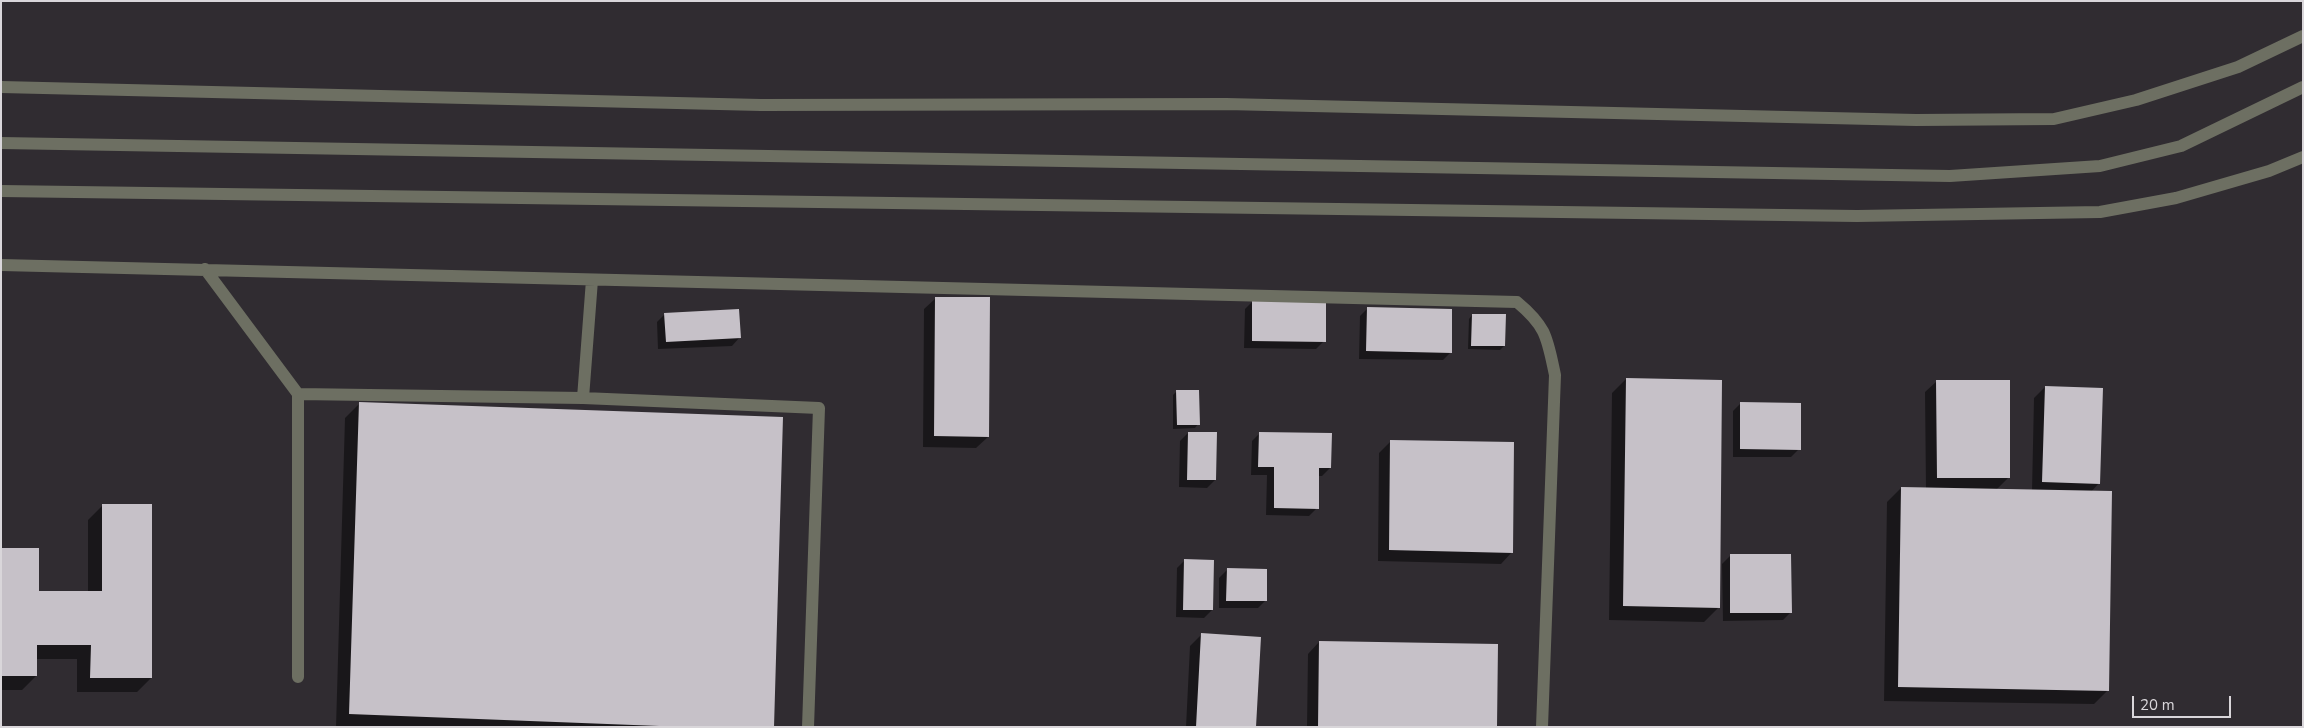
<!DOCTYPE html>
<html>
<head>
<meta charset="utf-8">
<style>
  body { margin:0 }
  #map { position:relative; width:2304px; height:728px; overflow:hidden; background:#302c31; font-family:"Nunito Sans",sans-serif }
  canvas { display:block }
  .frame { position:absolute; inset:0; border:2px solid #d9d6da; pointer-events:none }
  .scale { position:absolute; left:2132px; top:696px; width:99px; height:22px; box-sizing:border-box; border:2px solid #d9d6da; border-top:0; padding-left:6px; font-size:15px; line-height:18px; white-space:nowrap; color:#d9d6da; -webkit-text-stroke:4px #302c31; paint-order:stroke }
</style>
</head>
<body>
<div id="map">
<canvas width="2304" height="728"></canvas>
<div class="frame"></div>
<div class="scale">20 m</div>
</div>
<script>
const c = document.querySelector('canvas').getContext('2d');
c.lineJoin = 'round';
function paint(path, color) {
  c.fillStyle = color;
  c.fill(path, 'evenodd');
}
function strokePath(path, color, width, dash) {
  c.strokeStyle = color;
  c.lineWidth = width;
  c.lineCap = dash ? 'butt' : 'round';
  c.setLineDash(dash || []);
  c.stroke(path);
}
const shadow = new Path2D(`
  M 936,298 L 988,437 L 976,448 L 923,447 L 924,309 Z
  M 1253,301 L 1324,341 L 1316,349 L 1244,348 L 1245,309 Z
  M 1368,308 L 1451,352 L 1443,360 L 1359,359 L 1360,316 Z
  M 665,314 L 740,337 L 732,346 L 658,349 L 657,322 Z
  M 1472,315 L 1504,346 L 1500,350 L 1468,349 L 1469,319 Z
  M 1626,379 L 1718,608 L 1704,622 L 1609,620 L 1612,393 Z
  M 1937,381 L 2008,478 L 1996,490 L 2032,491 L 2034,398 L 2045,387 L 2099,483 L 2091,492 L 2108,690 L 2094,704 L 1884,701 L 1887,502 L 1901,488 L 1926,489 L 1925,392 Z
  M 1177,391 L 1198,424 L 1195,428 L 1173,429 L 1173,395 Z
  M 360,403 L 772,727 L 336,727 L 345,418 Z
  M 1741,403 L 1799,449 L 1791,457 L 1733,457 L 1733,411 Z
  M 1188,433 L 1215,480 L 1207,488 L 1179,487 L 1180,441 Z
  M 1260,433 L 1330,468 L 1322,476 L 1318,476 L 1317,508 L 1309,516 L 1266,515 L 1267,475 L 1251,475 L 1252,441 Z
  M 1391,441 L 1512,552 L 1501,564 L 1378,561 L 1379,453 Z
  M 102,506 L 151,678 L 137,692 L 77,692 L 77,659 L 36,659 L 36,676 L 22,690 L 1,690 L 1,549 L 38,592 L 88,592 L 88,520 Z
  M 1730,556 L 1791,612 L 1783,620 L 1723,621 L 1722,564 Z
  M 1185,560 L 1212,610 L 1204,618 L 1176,617 L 1177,568 Z
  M 1227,570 L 1266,600 L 1258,608 L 1219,608 L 1219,578 Z
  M 1201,635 L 1255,727 L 1186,727 L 1190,646 Z
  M 1319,642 L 1496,727 L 1307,727 L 1308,654 Z`);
const building = new Path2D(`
  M 935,297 L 990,297 L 989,437 L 934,436 Z
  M 1252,299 L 1326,300 L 1326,342 L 1252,341 Z
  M 1367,307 L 1452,309 L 1452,353 L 1366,351 Z
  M 739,309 L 741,338 L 666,342 L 664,313 Z
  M 1472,314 L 1506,314 L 1505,346 L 1471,346 Z
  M 1626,378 L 1722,380 L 1720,608 L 1623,606 Z
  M 1936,380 L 2010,380 L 2010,478 L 1937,478 Z
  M 2045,386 L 2103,388 L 2100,484 L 2042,482 Z
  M 1176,390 L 1199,390 L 1200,425 L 1177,425 Z
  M 359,402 L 783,417 L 774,727 L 685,727 L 349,714 Z
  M 1740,402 L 1801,403 L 1801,450 L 1740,449 Z
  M 1188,432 L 1217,432 L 1216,480 L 1187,480 Z
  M 1259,432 L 1332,433 L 1331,468 L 1319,468 L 1319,509 L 1274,508 L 1274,467 L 1258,467 Z
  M 1390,440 L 1514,442 L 1513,553 L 1389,550 Z
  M 1901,487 L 2112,491 L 2109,691 L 1898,687 Z
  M 102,504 L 152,504 L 152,678 L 90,678 L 91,645 L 37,645 L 37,676 L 1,676 L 1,548 L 39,548 L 39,591 L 102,591 Z
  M 1730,554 L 1791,554 L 1792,613 L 1730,613 Z
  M 1184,559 L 1214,560 L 1213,610 L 1183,610 Z
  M 1227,568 L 1267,569 L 1267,601 L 1226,601 Z
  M 1201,633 L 1261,637 L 1256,727 L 1196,727 Z
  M 1319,641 L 1498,644 L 1497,727 L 1318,727 Z`);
const minor = new Path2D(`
  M 1,87 L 761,105 L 1226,104 L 1916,120 L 2054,119 L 2136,100 L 2238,67 L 2303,36
  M 1,143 L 1950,176 L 2100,166 L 2181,146 L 2303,87
  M 1,191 L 1857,216 L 2100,212 L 2176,198 L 2269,171 L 2303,157
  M 1,265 L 1517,302 C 1547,327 1547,338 1555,375 L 1542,727
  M 205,269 L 298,394
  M 583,398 L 819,408 L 808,727
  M 298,677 L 298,394 L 583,398 L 592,280`);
paint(shadow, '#0007');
paint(building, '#c6c1c8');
strokePath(minor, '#6d6f62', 12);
</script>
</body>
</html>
